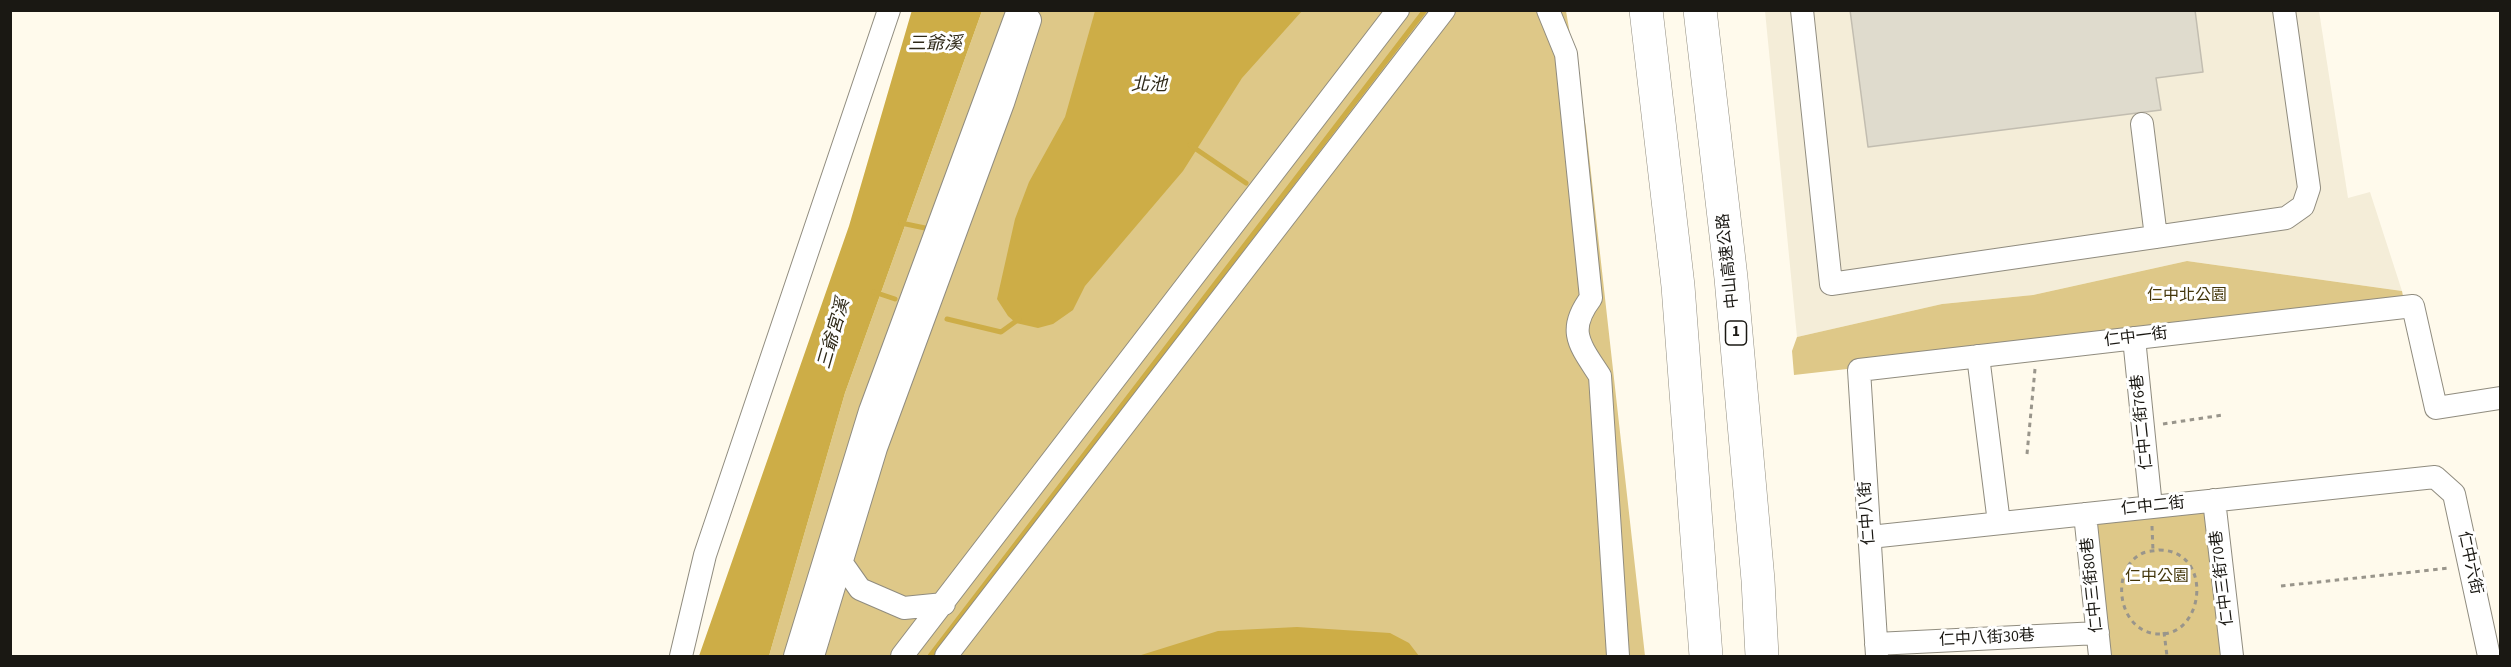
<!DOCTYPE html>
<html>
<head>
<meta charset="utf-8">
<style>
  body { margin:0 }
  #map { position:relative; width:2511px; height:667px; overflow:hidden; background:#fffaec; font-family:"Source Sans 3",sans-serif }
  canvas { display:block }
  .frame { position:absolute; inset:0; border:12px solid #1a1813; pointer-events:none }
</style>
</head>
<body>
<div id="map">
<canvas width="2511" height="667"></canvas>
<div class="frame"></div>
</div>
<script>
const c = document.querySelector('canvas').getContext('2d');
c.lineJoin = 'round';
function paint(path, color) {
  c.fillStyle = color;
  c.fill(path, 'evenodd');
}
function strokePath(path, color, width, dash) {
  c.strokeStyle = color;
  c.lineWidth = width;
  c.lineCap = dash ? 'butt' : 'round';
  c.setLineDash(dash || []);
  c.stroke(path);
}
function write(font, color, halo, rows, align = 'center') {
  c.font = font + ' "Source Sans 3","Noto Sans TC",sans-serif';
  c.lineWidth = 6;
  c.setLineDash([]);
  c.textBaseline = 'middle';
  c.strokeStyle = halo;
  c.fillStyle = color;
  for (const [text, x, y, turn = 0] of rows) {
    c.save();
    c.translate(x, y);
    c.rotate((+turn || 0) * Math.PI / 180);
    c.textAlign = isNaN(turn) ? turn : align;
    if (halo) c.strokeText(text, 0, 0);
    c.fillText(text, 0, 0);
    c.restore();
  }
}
const built = new Path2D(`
  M 1765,11 L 2319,11 L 2348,198 L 2370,192 L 2402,291 L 2187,261 L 2033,295 L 1942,304 L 1797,337 Z`);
const green = new Path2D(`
  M 982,11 L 1566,11 L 1586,128 L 1645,656 L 769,656 L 845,393 Z
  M 2187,261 L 2402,291 L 2405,306 L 1794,375 L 1792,351 L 1797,337 L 1942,304 L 2033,295 Z
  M 2214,500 L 2232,656 L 2100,656 L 2085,514 Z`);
const water = new Path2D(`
  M 912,10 L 982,11 L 845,393 L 769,656 L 699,656 L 849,226 Z
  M 1095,11 L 1302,11 L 1242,78 L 1183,171 L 1085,286 L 1073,310 L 1053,324 L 1038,328 L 1016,323 L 1008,316 L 997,299 L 1015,219 L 1029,182 L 1065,117 Z
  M 1297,627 L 1390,633 L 1409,643 L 1419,656 L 1138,656 L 1218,631 Z`);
const stream = new Path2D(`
  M 1190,145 L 1246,183
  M 901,223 L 925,228
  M 874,292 L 895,299
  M 947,319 L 1001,332 L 1019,319
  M 930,656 L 1425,10`);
const building = new Path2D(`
  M 1850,10 L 2195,10 L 2203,72 L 2156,78 L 2161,110 L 1868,147 Z`);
const path = new Path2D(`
  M 2163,424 L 2223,415
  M 2027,454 L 2035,369
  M 2152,526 L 2153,551
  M 2159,550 C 2214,550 2205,637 2158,634 C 2118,632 2109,571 2141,554 C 2146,551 2154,551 2159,550 Z
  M 2281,586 L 2450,568
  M 2164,632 L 2167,656`);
const minor = new Path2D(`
  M 1548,10 L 1566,54 L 1591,298 C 1566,331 1580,345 1600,376 L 1618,656
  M 1802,10 L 1831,284 L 2286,218 L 2303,206 L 2309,188 L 2284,10
  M 2142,124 L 2156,237
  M 2134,338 L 2151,507
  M 1978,356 L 1999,523
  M 2214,500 L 2232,656
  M 2085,514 L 2100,656
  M 1870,537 L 2435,477 L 2454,494 L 2489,656
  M 841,562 L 860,589 L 904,608 L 944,604
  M 1876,644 L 2098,633
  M 681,656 L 705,555 L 889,10
  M 795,656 L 870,411 L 1018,10
  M 813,656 L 876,448 L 1003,103 L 1030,20
  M 902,656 L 1398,10
  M 946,656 L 1444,10
  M 1877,656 L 1859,370 L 2413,306 L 2436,408 L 2500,398`);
const highway = new Path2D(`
  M 1646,10 L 1678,286 L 1706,656
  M 1700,10 L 1731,278 L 1758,580 L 1762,656`);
const shields = [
  [1736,333,21]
];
const shieldNames = [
  ["1",1736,333]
];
const streetNames = [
  ["中山高速公路",1729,261,-96],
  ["仁中一街",2136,338,-7],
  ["仁中二街76巷",2143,422,-96],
  ["仁中二街",2153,507,-6],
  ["仁中八街",1868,513,-94],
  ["仁中六街",2469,563,78],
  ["仁中三街70巷",2223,578,-97],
  ["仁中三街80巷",2093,585,-96],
  ["仁中八街30巷",1987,639,-3]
];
const parkNames = [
  ["仁中北公園",2187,296],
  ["仁中公園",2157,577]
];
const waterNames = [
  ["三爺溪",935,45],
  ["北池",1149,86],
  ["三爺宮溪",835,334,-74]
];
paint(built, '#f4edd8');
paint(green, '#dec888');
paint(water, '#cdad47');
strokePath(stream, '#cdad47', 5);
paint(building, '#dfdbcd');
strokePath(building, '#c2bdb0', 1.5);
strokePath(minor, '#908c7f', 24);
strokePath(highway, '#908c7f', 34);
strokePath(path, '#99958b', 3, [4.5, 4.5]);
strokePath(minor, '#fff', 22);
strokePath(highway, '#fff', 33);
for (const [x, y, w] of shields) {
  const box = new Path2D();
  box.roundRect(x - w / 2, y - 12, w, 24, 4.5);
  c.fillStyle = '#fff';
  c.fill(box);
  strokePath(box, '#1a1813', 1.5);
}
write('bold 15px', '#1a1813', null, shieldNames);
write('16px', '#1a1813', '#fff', streetNames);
write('16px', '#43360a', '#fff', parkNames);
write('italic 18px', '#2f2918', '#fff', waterNames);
</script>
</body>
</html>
